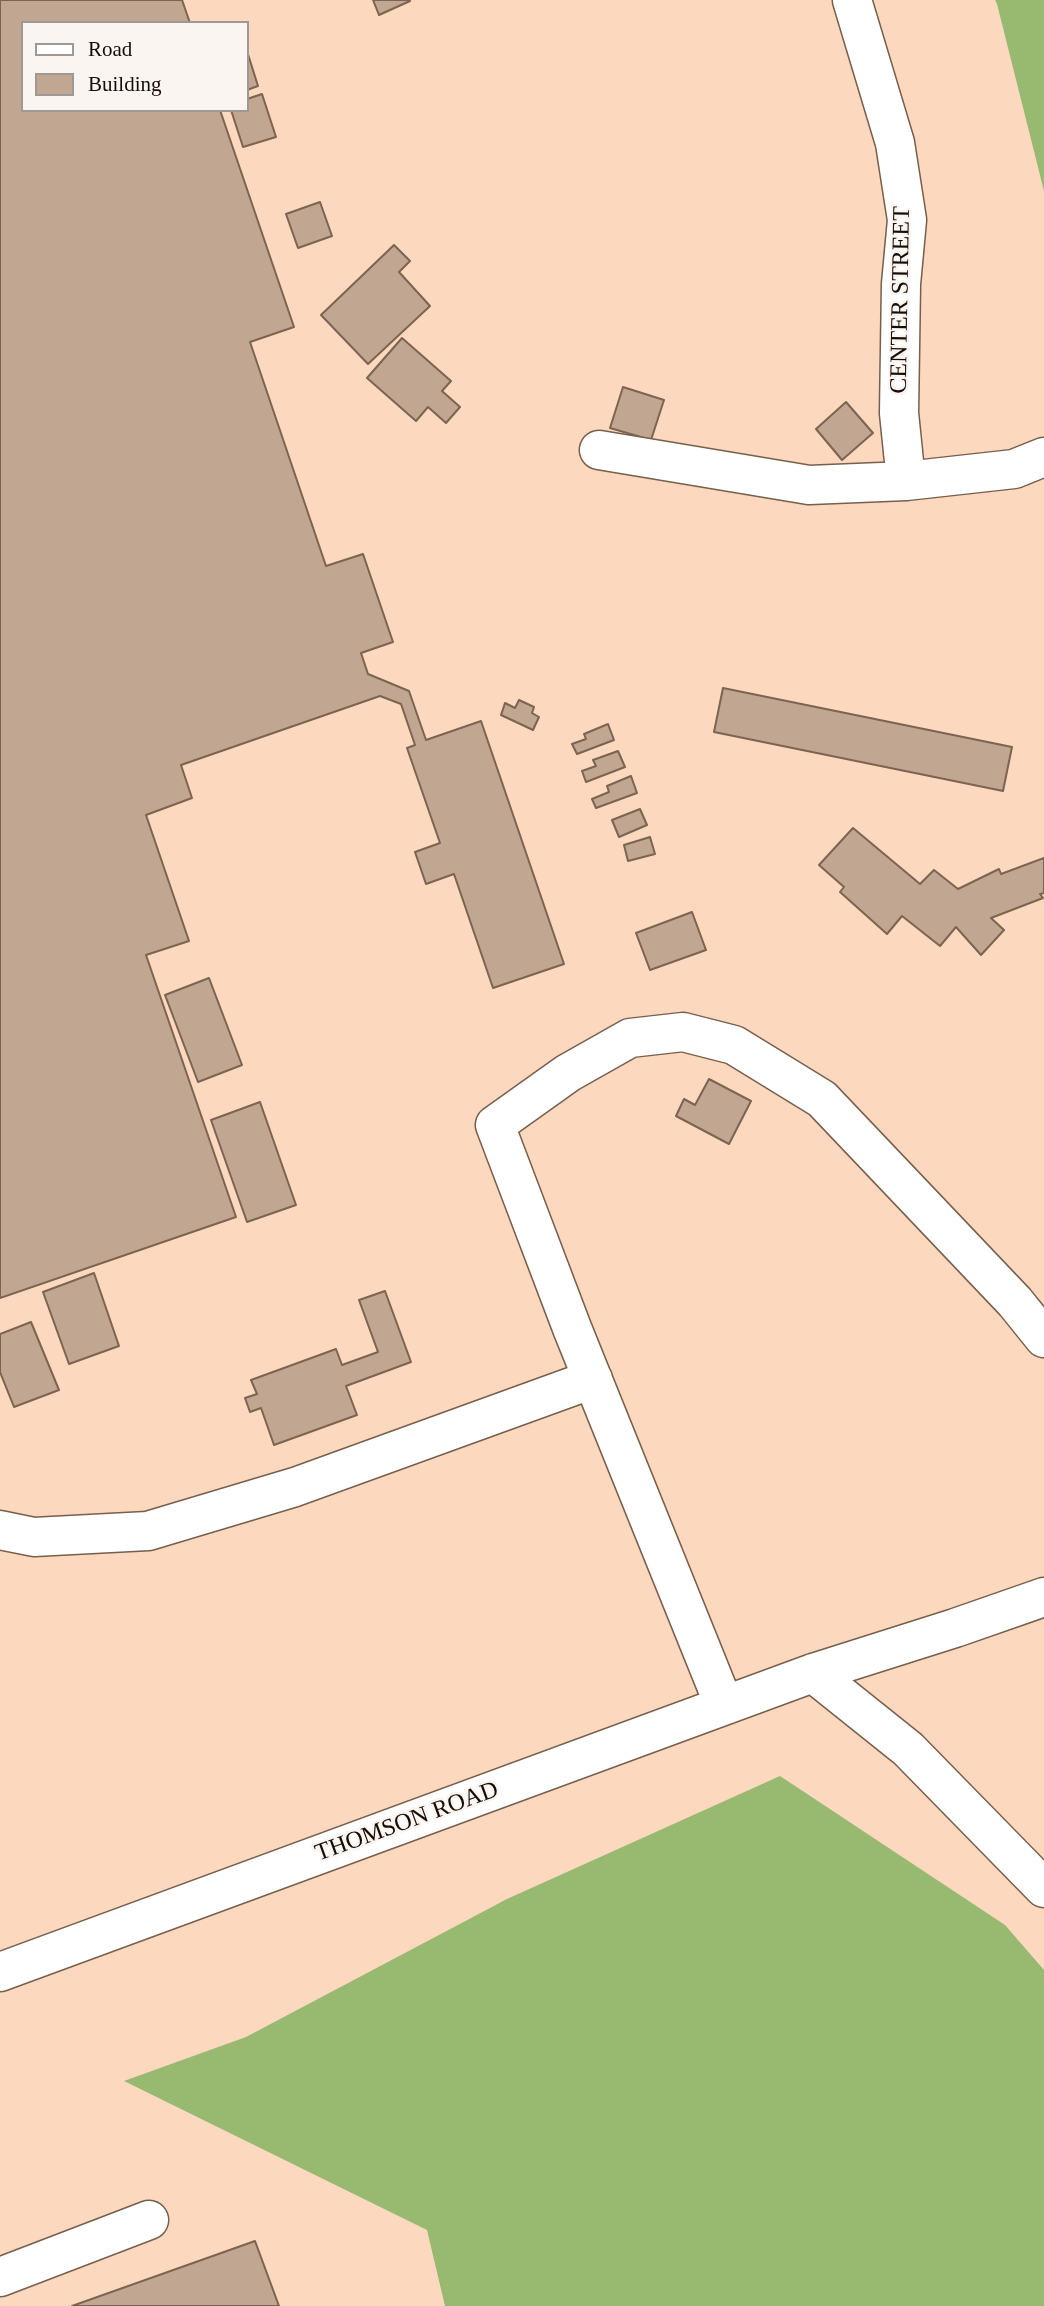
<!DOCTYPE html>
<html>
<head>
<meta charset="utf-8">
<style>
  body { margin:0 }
  #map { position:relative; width:1044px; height:2306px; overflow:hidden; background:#fbe4d3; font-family:Georgia,serif }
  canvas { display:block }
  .legend { position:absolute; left:21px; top:21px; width:228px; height:91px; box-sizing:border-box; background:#fbf5f1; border:2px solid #9f9893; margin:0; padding:9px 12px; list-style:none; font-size:21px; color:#150c06 }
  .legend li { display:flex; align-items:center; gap:14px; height:35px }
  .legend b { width:35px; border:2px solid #9f9893 }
</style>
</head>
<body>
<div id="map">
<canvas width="1044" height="2306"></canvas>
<ul class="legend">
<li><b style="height:9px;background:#fff"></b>Road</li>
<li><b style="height:19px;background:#c1a692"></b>Building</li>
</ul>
</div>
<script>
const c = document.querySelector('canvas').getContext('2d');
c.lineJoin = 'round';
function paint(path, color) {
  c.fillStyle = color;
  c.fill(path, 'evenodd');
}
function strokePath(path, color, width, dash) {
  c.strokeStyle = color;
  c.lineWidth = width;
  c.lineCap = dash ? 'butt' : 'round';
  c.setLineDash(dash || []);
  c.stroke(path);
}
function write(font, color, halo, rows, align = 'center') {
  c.font = font + ' Georgia,serif';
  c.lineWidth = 5;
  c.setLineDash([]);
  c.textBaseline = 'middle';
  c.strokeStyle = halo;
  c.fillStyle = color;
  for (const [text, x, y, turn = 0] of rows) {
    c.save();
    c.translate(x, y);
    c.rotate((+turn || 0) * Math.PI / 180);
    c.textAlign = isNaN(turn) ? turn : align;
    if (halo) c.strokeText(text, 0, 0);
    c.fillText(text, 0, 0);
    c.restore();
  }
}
const built = new Path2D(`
  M 0,0 L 1044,0 L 1044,2306 L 0,2306 ZM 23,23 L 247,23 L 247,110 L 23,110 Z`);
const forest = new Path2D(`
  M 995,0 L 1044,0 L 1044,191 L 997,4 Z
  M 780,1776 L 1005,1925 L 1044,1970 L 1044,2306 L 445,2306 L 427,2230 L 124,2081 L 246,2037 L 507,1899 Z`);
const building = new Path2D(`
  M 0,0 L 182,0 L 190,23 L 23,23 L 23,110 L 220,110 L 294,327 L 250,342 L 326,566 L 363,554 L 393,642 L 361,653 L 368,674 L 409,691 L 426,740 L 481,721 L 564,964 L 493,988 L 454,874 L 426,884 L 415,852 L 440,843 L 407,748 L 415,745 L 401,704 L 380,696 L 181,765 L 192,798 L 146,815 L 189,941 L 146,955 L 236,1217 L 0,1298 Z
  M 373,0 L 409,0 L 410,1 L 379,15 Z
  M 247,51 L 258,86 L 247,90 Z
  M 262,94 L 276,137 L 243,147 L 231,110 L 247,110 L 247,99 Z
  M 320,202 L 332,236 L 298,248 L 286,214 Z
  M 394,245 L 410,261 L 399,272 L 430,306 L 368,364 L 321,315 Z
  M 402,338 L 451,381 L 442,391 L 460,407 L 446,423 L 428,407 L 416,421 L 367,378 Z
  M 623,387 L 664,400 L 651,440 L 610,428 Z
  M 846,402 L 873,433 L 842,460 L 816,429 Z
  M 723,688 L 1012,747 L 1003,791 L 714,732 Z
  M 519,700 L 534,707 L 532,713 L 539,717 L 533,730 L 501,715 L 505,703 L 515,708 Z
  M 608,724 L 614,740 L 577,754 L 572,744 L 586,739 L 584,734 Z
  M 618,751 L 625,767 L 586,782 L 582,771 L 596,766 L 593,760 Z
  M 631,776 L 637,793 L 596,808 L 592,799 L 609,792 L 607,786 Z
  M 640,809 L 647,825 L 619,837 L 612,820 Z
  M 853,828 L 920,884 L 934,870 L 958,889 L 999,869 L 1001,874 L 1044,858 L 1044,893 L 1040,894 L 1043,898 L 991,918 L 1004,930 L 981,955 L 956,927 L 940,946 L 902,916 L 887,934 L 840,892 L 844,887 L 819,865 Z
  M 650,837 L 655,854 L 628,861 L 624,845 Z
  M 692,912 L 706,950 L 650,970 L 636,933 Z
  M 209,978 L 242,1065 L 198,1082 L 165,995 Z
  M 709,1079 L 751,1101 L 729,1144 L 676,1116 L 684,1099 L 695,1105 Z
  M 260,1102 L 296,1205 L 247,1222 L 211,1120 Z
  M 94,1273 L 119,1346 L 69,1364 L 43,1292 Z
  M 385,1291 L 411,1362 L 346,1386 L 357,1415 L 274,1445 L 261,1408 L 250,1412 L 245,1398 L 257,1394 L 251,1380 L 336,1349 L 342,1365 L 378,1352 L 359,1300 Z
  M 31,1322 L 59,1390 L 14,1407 L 0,1372 L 0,1334 Z
  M 255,2241 L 279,2306 L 72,2306 Z`);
const minor = new Path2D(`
  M 852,0 L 895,143 L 907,220 L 901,284 L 899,413 L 906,481
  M 599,450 L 809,485 L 906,481 L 1014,469 L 1044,457
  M 0,1530 L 34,1537 L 148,1531 L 295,1487 L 593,1379
  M 813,1673 L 908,1749 L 1044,1888
  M 724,1705 L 572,1328 L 495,1125 L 568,1073 L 630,1038 L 683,1032 L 734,1045 L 822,1099 L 1015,1302 L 1044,1338
  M 0,1972 L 813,1673 L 955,1628 L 1044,1597
  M 0,2277 L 149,2220`);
const streetNames = [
  ["CENTER STREET",901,300,-89],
  ["THOMSON ROAD",407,1822,-20]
];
paint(built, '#fbd8be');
paint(forest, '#98b970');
paint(building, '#c1a692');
strokePath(building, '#7c6451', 2);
strokePath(minor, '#775f4c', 41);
strokePath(minor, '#fff', 38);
write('24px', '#150c06', '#fbf5f1', streetNames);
</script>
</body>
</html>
